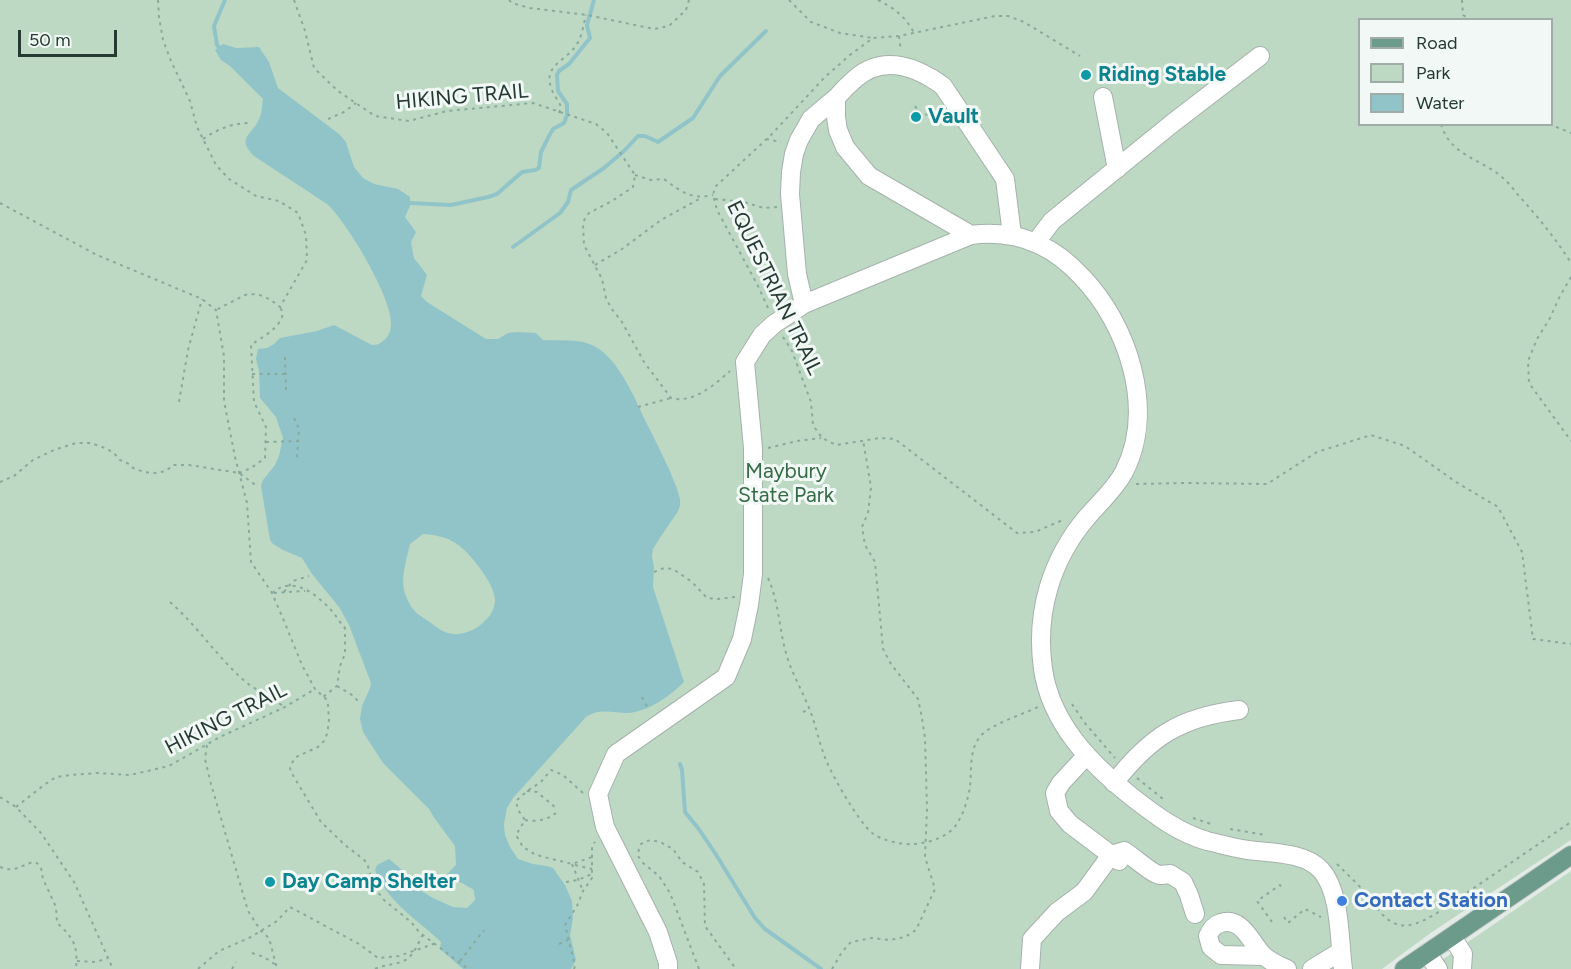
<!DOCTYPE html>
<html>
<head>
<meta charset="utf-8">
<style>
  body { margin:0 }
  #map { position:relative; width:1571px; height:969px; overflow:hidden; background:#e2ebe6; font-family:Figtree,sans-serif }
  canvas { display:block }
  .legend { position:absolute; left:1358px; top:18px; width:195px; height:108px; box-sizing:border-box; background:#f2f8f5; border:2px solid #a0aca7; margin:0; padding:8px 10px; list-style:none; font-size:18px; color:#243a32 }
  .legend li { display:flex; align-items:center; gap:12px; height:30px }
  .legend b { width:30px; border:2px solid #a0aca7 }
  .scale { position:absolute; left:18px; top:30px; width:99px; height:27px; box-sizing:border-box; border:3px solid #243a32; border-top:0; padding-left:8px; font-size:18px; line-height:21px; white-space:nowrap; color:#243a32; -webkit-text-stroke:4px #f2f8f5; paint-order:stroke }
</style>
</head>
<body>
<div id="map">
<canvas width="1571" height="969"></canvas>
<ul class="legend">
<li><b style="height:8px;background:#6c9b8c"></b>Road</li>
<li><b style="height:16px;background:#bed9c3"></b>Park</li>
<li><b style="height:16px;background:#91c4c9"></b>Water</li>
</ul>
<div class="scale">50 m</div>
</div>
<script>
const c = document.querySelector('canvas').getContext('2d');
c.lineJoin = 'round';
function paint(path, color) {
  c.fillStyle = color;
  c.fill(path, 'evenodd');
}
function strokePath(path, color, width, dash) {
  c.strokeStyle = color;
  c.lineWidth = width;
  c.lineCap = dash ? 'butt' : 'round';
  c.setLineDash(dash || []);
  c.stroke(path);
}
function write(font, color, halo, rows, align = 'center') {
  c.font = font + ' Figtree,sans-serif';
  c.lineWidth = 6;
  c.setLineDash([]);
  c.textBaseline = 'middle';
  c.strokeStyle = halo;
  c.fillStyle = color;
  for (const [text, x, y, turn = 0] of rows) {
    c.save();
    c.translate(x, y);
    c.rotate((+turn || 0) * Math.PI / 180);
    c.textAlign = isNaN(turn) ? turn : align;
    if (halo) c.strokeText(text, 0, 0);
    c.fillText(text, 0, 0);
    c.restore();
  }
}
const green = new Path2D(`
  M 0,0 L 1571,0 L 1571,840 L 1432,932 L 1382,969 L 0,969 ZM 1360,20 L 1552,20 L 1552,124 L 1360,124 Z
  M 1571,871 L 1571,969 L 1429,969 Z`);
const water = new Path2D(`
  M 223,44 L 236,48 L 259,47 L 269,62 L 278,88 L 339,134 L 346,142 L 354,167 L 363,178 L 374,184 L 398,189 L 410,197 L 410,206 L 405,217 L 416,232 L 411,242 L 414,258 L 427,275 L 421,296 L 427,302 L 486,339 L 498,339 L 508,333 L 518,332 L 536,333 L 543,340 C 560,341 579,338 594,346 C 620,359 636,402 648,426 C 658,446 668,465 676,486 L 680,499 L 680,506 L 677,513 L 661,536 L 653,549 L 652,556 L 654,567 L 653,587 L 684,682 C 670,696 648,712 627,713 C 613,713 600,708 586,717 L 513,798 L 507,808 L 504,824 L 505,835 L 510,847 L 518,859 L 533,864 L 547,866 L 553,868 L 565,885 L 572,901 L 573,919 L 570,935 L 576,960 L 571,969 L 463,969 L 440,949 L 441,942 C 416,918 389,904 375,870 L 377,865 L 389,859 L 414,880 L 420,890 L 433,898 L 453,907 L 467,908 L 475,900 L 474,890 L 462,883 L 452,880 L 447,874 L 456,865 L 455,846 L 435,819 L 429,809 L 383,763 L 363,732 L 360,719 L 362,706 L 370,688 L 371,683 L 349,625 L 339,607 L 312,574 L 302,558 L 283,550 L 273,544 L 270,540 L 261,486 L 263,480 L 275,465 L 279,456 L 283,438 L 276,417 L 260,398 L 259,371 L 256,359 L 258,349 L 267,348 L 274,344 L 280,338 L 317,331 L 334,325 L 372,345 C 377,345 380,344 384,340 C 389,336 391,330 391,323 C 392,298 347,222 327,204 L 254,156 C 235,137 253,135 259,119 C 262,113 262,106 263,99 L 230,66 L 221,60 L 215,50 ZM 423,534 C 452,536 462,545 479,567 C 486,577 494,588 495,600 C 495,620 467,639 448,633 C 440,631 432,623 425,619 C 422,616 416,614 414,610 C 410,606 405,595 404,590 C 401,576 407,558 410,544 Z`);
const stream = new Path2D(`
  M 221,49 L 217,45 L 214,26 L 225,0
  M 410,203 L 451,205 L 488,197 L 497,194 L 522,172 L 535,170 L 539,168 L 541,152 L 549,136 L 553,129 L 564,123 L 567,115 L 567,104 L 558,91 L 557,75 L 559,71 L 569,64 L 590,38 L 587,25 L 594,0
  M 513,247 L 560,213 L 568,202 L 571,190 L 604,168 L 624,151 L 638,136 L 645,136 L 658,142 L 693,118 L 720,76 L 766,31
  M 680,764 L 682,770 L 685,812 L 698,828 L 715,853 L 755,918 L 765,929 L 821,969`);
const path = new Path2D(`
  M 158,0 L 159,17 L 163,40 L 171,61 L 190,101 L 197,127 L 216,165 L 229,179 L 256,196 L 279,201 L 298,213 L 306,235 L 307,260 L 280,307 C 269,298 259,292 245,295 L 216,310
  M 294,0 L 305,31 L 314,68 L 338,91 L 375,116 L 409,121 L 447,111 L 533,103 L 596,124 L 607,133 L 635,175 L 633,187 L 612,201 L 589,213 L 585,218 L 583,224 L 584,245 L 602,279 L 606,298 L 611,308 L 622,322 L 644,362 L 671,398 C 693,404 714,385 730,371
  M 509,0 L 512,3 L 530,8 L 587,15 L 654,29 L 669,26 L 686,10 L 689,0
  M 789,0 L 811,22 L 840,33 L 873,38
  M 878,0 C 894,8 906,17 914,33
  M 1462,0 L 1463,15 L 1471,20
  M 899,36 L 901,51
  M 915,106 L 921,115 L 943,113
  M 559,113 L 561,107 C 559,101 554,96 552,90 C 542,66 564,62 575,47 C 582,38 583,26 586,15
  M 328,119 L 344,112 L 356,103
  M 1441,124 C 1450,156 1482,159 1503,178 C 1509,183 1514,190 1519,196 C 1538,217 1556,239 1571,263
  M 1549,124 L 1571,133
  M 203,139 C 218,129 232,123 250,123
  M 766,139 L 781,142
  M 635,175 L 651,180 L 664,179 C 680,191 691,200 713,195
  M 715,199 L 743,202 L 764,208 L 777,207
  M 0,203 L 97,255 L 202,299 L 216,310 L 224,356 L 224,401 L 235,457 L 247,503 L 251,562 L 272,593 L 284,621 L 302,665 L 315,689 L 326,699 L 328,704 L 329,722 L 327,734 L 324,741 L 318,747 L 298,756 L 294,759 L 290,768 L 291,772 L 321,822 L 345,845 L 363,859 L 367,863 L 374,887 L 384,900 L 411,922 L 419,932 L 468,969
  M 595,265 L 622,249 L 661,220 L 701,198
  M 1571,277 L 1559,298 L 1550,318 L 1537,339 L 1528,361 L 1529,383 L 1571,441
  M 768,308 L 758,286 L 717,210 L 713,195 L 715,187 L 771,135 L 825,77 L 850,55 L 873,38 L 899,36 L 995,16 L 1008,16 L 1024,22 L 1080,56
  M 783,337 L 792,351 L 811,402 L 813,425 L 822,438 L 836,445 L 880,438 L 895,439 L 1017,533 L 1035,532 L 1065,519
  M 285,357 L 286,390
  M 252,374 L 286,374
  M 179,402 L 188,350 L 202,299
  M 638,407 L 671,398
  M 294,418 L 299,429 L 297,458
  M 266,442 L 298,441
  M 768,448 L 797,441 L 821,438
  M 239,473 L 251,468 L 265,458 L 266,427 L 254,402 L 251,345 C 262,337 281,328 283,313 L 280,307
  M 0,482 L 14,476 L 33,460 L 54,450 L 76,443 L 90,443 L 100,446 L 113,452 L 120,460 L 129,464 L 133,468 L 144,472 L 156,473 L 166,471 L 173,465 L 189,465 L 239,473 L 257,486
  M 1136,484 L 1186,483 L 1267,484 L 1317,452 L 1371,435 L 1405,446 L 1456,482 L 1498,507 L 1522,552 L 1533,639 L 1571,644
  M 654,572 L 664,568 L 673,569 L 692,582 L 707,598 L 718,599 L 735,597
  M 768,578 C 779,602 779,629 786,653 C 791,672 802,690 809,708 C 816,725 819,743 826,760 C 833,777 858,821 872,833 C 883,841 902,845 915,844 C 932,842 949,837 958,822 C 964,812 968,799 970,787 C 972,769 968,745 985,732 C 1000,721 1021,715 1038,707
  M 284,592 L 293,581 L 309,576
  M 272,593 C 276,590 280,587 285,586 C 302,583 319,597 330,609 C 336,615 339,622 345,628 L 345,654 L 340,666 L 337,686 L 323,697
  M 274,593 L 305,591
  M 170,602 C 195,624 214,652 238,675 C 251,688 269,697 285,707
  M 337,686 L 352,695 L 360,703
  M 642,697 L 649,710
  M 1072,704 L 1084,722 L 1115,758
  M 803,712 L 810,709
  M 207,745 L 205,759 L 211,784 L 248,911 L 261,931 L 269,938 L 276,965 L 279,969
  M 1137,778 L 1163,799
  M 527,791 L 537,792 L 556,808
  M 583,793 L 563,775 L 551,770 L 541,782 L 527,791 L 516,801 L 518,810 L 525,820 L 516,835 L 523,847 L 536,855 L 572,864 L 592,857
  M 0,797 L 16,807 L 41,833 L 74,882 L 113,969
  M 16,807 L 44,785 L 56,777 L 71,775 L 97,773 L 130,775 L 169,766 L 220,737 L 285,707 L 315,689
  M 1193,818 L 1211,824
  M 525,820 C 537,822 547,820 556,813
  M 1230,829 L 1266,835
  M 572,864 L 583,891
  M 1337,864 C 1348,875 1360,886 1370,898 C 1375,904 1379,912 1385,917 C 1402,933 1420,923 1437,913 L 1571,822
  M 575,865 L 592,869
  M 0,867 C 14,873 20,866 33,862 L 37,863 L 41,868 L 43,879 L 56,907 L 57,923 C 74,938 78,946 76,969
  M 566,882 L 578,880 L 592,874
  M 1284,917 L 1288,923 L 1305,909 L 1321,917
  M 1272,922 L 1257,901 L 1280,885 L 1283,889
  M 559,944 L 568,940
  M 252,953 L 264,957 L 276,965
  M 77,961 L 96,962 L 108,958
  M 460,961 L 484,930
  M 198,969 L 219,951 L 251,937 L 277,921 L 290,907 L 359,944 L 378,958 L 399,956 L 436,943
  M 232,969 L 236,962
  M 375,969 C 385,964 398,965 407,959 C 414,954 419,942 423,934
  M 574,969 L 575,966 L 565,925 L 577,906 L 583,891 L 592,878 L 592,846 L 595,842
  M 699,969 L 670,893 L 659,876 L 643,863 L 638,856 L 639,848 L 641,844 L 644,842 L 651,840 L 660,842 L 673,849 L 682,862 L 698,872 L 704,884 L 705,926 L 736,969
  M 832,969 L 842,952 L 851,942 L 872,938 L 890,940 L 905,937 L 916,930 L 935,889 L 925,857 L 927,808 L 925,738 L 922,718 L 918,699 L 891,664 L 883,649 L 875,562 L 865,545 L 862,527 L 868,513 L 871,487 L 863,440`);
const minor = new Path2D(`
  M 1103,97 L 1117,169
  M 971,235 L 869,176 L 845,147 L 838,130 L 836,117 L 836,98 C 842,91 849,84 856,78 C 884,54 917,67 943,86 L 1005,179 L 1012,235
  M 1036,242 L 1052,221 L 1174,122 L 1260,56
  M 804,304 L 797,274 L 790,194 L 791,172 L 794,154 L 799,140 L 811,119 L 836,98
  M 1086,756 L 1061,783 L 1055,793 L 1059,811 L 1070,824 L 1119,861
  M 1114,783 C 1150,737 1180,717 1239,710
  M 1452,937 L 1463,954 L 1462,969
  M 1427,953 L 1438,969
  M 1264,956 L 1221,955 L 1211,947 L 1208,936 C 1211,929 1214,925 1221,923 C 1242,916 1251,943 1263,955 C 1269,961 1280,966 1287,969
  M 668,969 L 668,963 L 658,932 L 605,827 L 598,794 L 616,754 L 726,677 L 742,639 L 749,605 L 753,574 L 753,448 L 745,362 L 762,335 L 774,324 L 804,304 L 971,235 C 1015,229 1052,244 1082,277 C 1128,325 1156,409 1124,472 C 1115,489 1101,501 1088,516 C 1051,559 1035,613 1043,669 C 1051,724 1091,764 1132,797 C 1155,815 1179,833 1207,841 C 1221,844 1234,848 1248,850 C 1270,853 1305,852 1321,870 C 1341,892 1339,940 1343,969
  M 1030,969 L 1032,939 L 1057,912 L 1084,892 L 1111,855 L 1124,851 C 1134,857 1152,874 1160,875 C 1163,875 1167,874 1170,874 L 1183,882 L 1189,895 L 1195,914
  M 1312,969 L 1340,952`);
const major = new Path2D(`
  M 1404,969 L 1571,855`);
const markers = [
  [1086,75,6,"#0f9aa8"],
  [916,117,6,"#0f9aa8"],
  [270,882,6,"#0f9aa8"],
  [1342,901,6,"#3f7fe0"]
];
const cultureNames = [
  ["Riding Stable",1098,75],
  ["Vault",928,117],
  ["Day Camp Shelter",282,882]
];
const streetNames = [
  ["HIKING TRAIL",462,97,-5],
  ["EQUESTRIAN TRAIL",774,288,64],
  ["HIKING TRAIL",226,719,-27]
];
const parkNames = [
  ["Maybury",786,472],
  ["State Park",786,496]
];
const shopNames = [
  ["Contact Station",1354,901]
];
paint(green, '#bed9c3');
paint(water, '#91c4c9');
strokePath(stream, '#91c4c9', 4);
strokePath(minor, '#a5b2ac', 20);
strokePath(major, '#c2c8c6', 20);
strokePath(path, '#87aa9d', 2, [3, 4.5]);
strokePath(minor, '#fff', 18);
strokePath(major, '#6c9b8c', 18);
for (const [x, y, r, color] of markers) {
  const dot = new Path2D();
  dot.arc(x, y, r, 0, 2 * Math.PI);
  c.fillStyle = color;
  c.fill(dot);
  strokePath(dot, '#f2f8f5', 2);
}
write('bold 21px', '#0d838f', '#f2f8f5', cultureNames, 'left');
write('21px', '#243a32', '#f2f8f5', streetNames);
write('21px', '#346b45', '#f2f8f5', parkNames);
write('bold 21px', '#366cbe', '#f2f8f5', shopNames, 'left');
</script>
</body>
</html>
